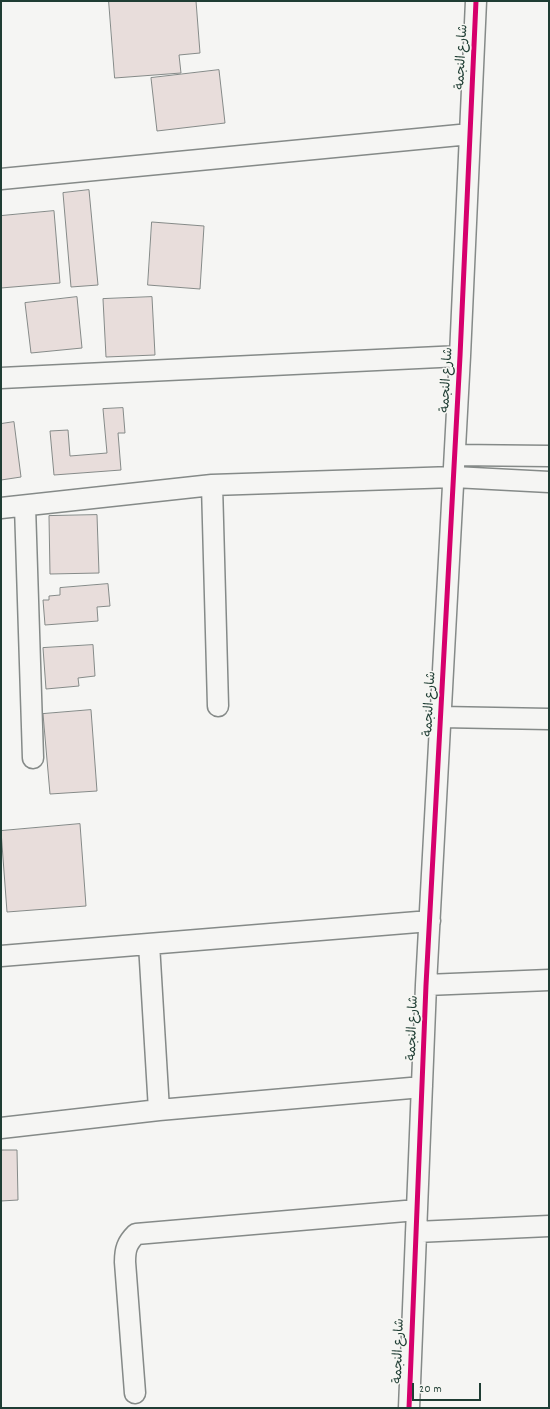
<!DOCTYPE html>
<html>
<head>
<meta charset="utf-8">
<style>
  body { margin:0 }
  #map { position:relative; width:550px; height:1409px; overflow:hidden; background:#f5f5f3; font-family:Dekko,sans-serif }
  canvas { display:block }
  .frame { position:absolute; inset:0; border:2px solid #1f3d34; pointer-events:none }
  .scale { position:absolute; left:412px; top:1383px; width:69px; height:18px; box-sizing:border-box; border:2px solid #1f3d34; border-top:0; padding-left:5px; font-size:12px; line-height:14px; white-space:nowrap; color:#1f3d34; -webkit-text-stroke:3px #f6f6f2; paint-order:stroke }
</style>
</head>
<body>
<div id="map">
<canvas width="550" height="1409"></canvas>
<div class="frame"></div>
<div class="scale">20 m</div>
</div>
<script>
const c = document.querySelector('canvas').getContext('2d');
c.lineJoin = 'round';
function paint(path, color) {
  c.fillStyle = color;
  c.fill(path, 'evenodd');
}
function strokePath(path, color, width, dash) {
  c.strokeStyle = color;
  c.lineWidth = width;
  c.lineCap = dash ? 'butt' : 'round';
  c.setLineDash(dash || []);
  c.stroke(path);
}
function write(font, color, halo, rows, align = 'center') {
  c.font = font + ' Dekko,"Playpen Sans Arabic",sans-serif';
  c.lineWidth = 3;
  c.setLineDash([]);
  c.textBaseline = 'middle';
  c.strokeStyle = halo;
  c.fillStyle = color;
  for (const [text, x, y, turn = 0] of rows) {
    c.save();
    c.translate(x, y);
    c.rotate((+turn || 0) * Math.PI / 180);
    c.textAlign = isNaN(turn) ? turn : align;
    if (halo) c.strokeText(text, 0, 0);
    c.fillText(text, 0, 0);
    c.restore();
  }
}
const building = new Path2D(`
  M 109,1 L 196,1 L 200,53 L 179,55 L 181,73 L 115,78 Z
  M 219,70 L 225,123 L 157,131 L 151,78 Z
  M 89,190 L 98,285 L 71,287 L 63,193 Z
  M 54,211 L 60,283 L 1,288 L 1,216 Z
  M 152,222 L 204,226 L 200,289 L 148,285 Z
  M 77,297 L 82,348 L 31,353 L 25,303 Z
  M 152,297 L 155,355 L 106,357 L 103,299 Z
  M 123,408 L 125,433 L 118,433 L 121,470 L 54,475 L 50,431 L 68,430 L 70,456 L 107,453 L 103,409 Z
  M 14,422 L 21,477 L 1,480 L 1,424 Z
  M 97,515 L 99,573 L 50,574 L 49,516 Z
  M 108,584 L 110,606 L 97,607 L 98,621 L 45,625 L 43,600 L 49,600 L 49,596 L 60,595 L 60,588 Z
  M 93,645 L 95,676 L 78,678 L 79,686 L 46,689 L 43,648 Z
  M 91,710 L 97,791 L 50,794 L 43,714 Z
  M 80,824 L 86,906 L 7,912 L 1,831 Z
  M 1,1150 L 17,1150 L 18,1200 L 1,1201 Z`);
const minor = new Path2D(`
  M 1,179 L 470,134
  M 1,378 L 460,356
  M 455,455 L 549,456
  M 212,485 L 218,706
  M 25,506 L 33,758
  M 1,508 L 212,485 L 454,477 L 549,482
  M 441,717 L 549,719
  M 149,944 L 159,1110
  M 1,956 L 430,921
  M 426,985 L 549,980
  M 1,1128 L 159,1110 L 422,1087
  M 416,1232 L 549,1226
  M 135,1393 L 125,1262 C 125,1249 127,1243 136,1234 L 417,1210
  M 409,1408 L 426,985 L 460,356 L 476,1`);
const cycleway = new Path2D(`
  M 409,1408 L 426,985 L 460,356 L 476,1`);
const streetNames = [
  ["شارع النجمة",463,57,-87],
  ["شارع النجمة",448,380,-87],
  ["شارع النجمة",431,704,-87],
  ["شارع النجمة",414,1028,-88],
  ["شارع النجمة",400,1351,-88]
];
paint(building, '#e8dddb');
strokePath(building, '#858a88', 1);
strokePath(minor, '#858a88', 23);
strokePath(minor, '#f5f5f3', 20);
strokePath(cycleway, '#d6006c', 5);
write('13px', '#1f3d34', '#f6f6f2', streetNames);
</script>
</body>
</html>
